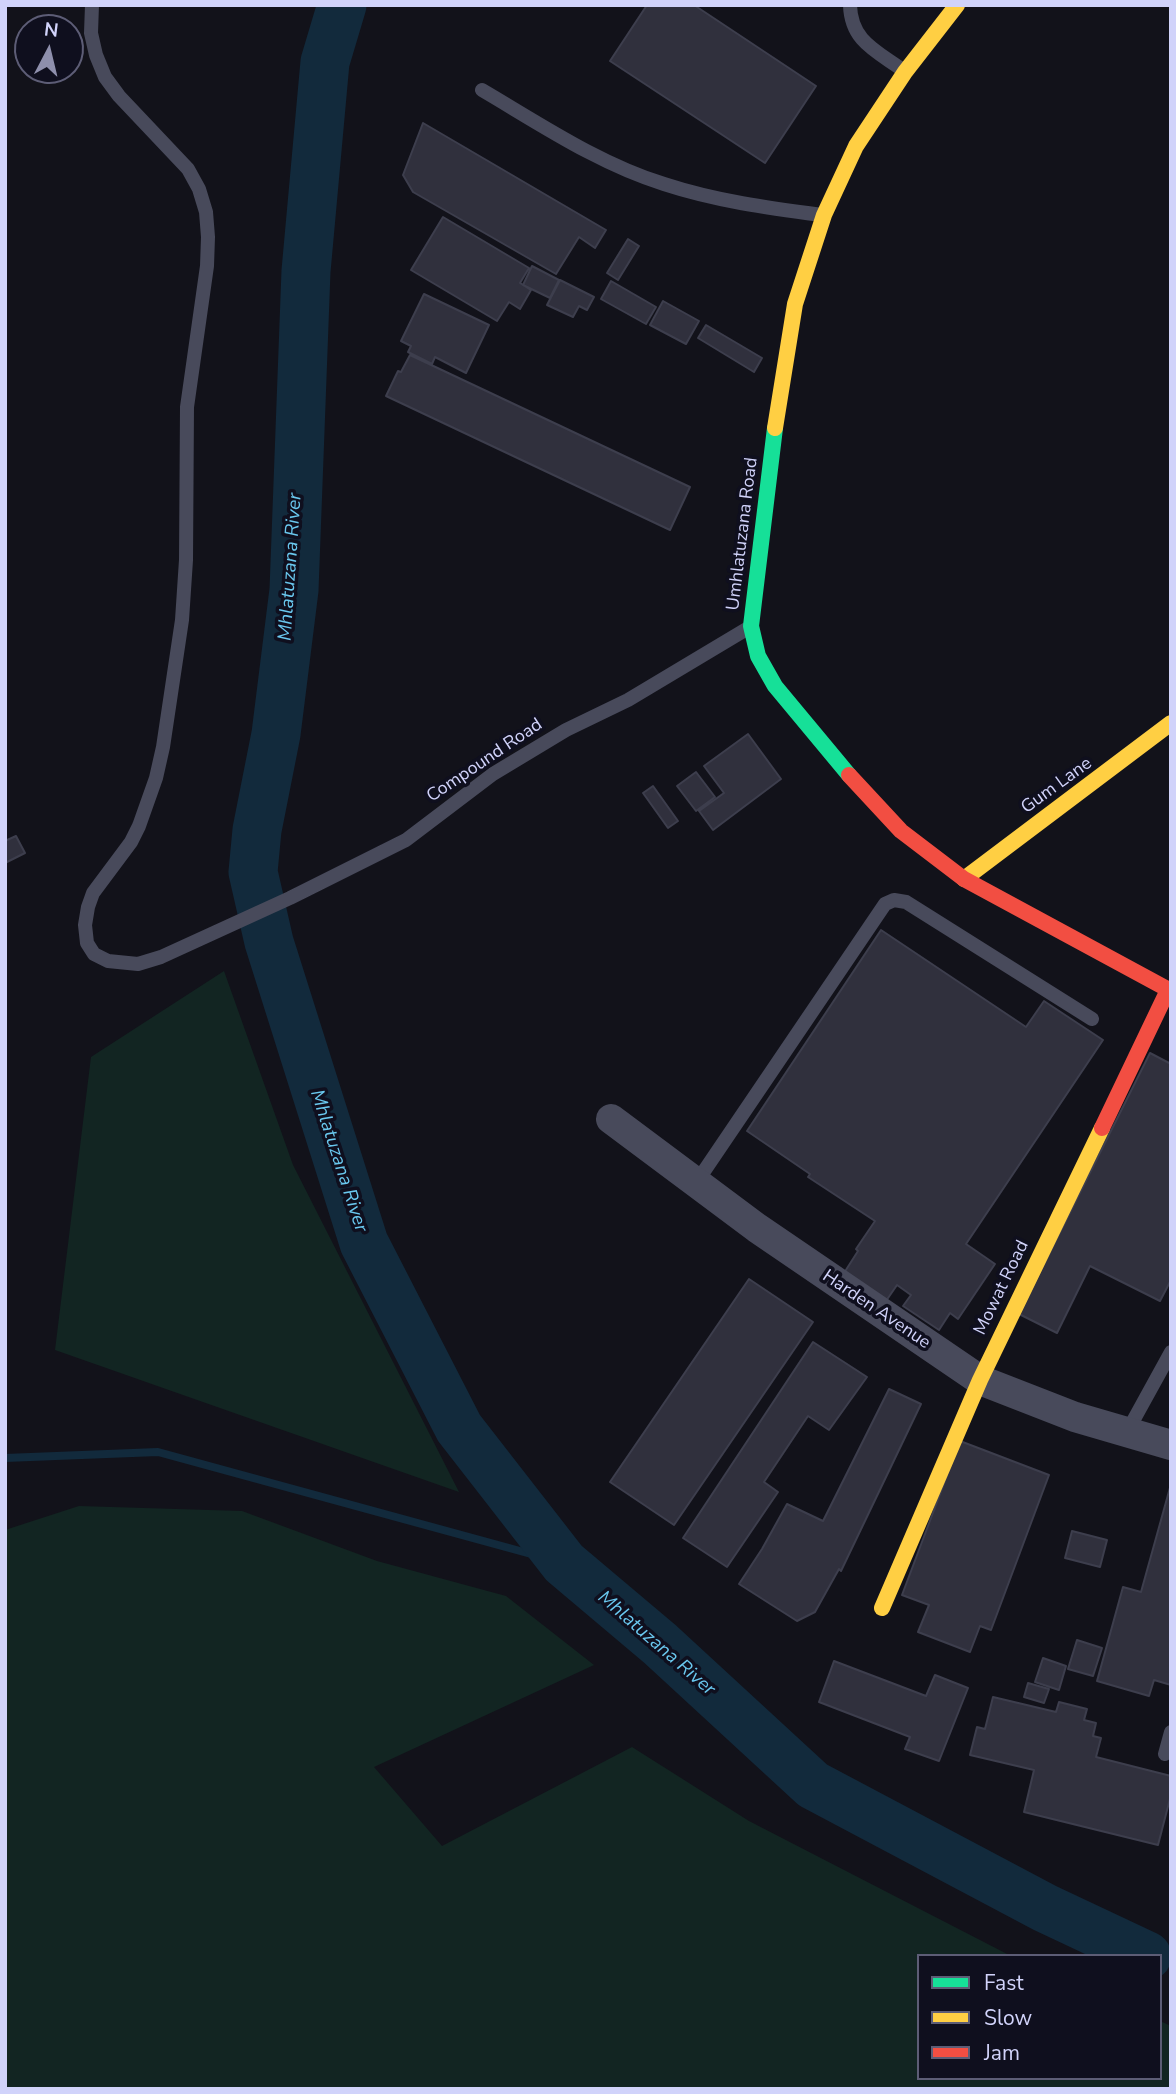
<!DOCTYPE html>
<html>
<head>
<meta charset="utf-8">
<style>
  body { margin:0 }
  #map { position:relative; width:1176px; height:2094px; overflow:hidden; background:#12121a; font-family:"Nunito Sans",sans-serif }
  canvas { display:block }
  .frame { position:absolute; inset:0; border:7px solid #d1d3fa; pointer-events:none }
  .legend { position:absolute; left:917px; top:1954px; width:245px; height:126px; box-sizing:border-box; background:#0f0f1e; border:2px solid #5d5d76; margin:0; padding:9px 12px; list-style:none; font-size:21px; color:#d1d3fa }
  .legend li { display:flex; align-items:center; gap:14px; height:35px }
  .legend b { width:35px; border:2px solid #5d5d76 }
  .north { position:absolute; left:14px; top:14px; width:70px; height:70px; box-sizing:border-box; background:#0f0f1e; border:2px solid #5d5d76; border-radius:50%; rotate:7deg; font-size:19px; font-weight:700; line-height:28px; text-align:center; color:#d1d3fa }
  .north::after { content:''; display:block; margin:auto; width:24px; height:32px; background:#8e8fac; clip-path:polygon(50% 0,100% 100%,50% 72%,0 100%) }
</style>
</head>
<body>
<div id="map">
<canvas width="1176" height="2094"></canvas>
<div class="frame"></div>
<ul class="legend">
<li><b style="height:9px;background:#16e098"></b>Fast</li>
<li><b style="height:9px;background:#ffcf43"></b>Slow</li>
<li><b style="height:9px;background:#f24e42"></b>Jam</li>
</ul>
<div class="north">N</div>
</div>
<script>
const c = document.querySelector('canvas').getContext('2d');
c.lineJoin = 'round';
function paint(path, color) {
  c.fillStyle = color;
  c.fill(path, 'evenodd');
}
function strokePath(path, color, width, dash) {
  c.strokeStyle = color;
  c.lineWidth = width;
  c.lineCap = dash ? 'butt' : 'round';
  c.setLineDash(dash || []);
  c.stroke(path);
}
function write(font, color, halo, rows, align = 'center') {
  c.font = font + ' "Nunito Sans",sans-serif';
  c.lineWidth = 7;
  c.setLineDash([]);
  c.textBaseline = 'middle';
  c.strokeStyle = halo;
  c.fillStyle = color;
  for (const [text, x, y, turn = 0] of rows) {
    c.save();
    c.translate(x, y);
    c.rotate((+turn || 0) * Math.PI / 180);
    c.textAlign = isNaN(turn) ? turn : align;
    if (halo) c.strokeText(text, 0, 0);
    c.fillText(text, 0, 0);
    c.restore();
  }
}
const green = new Path2D(`
  M 224,971 L 293,1165 L 459,1492 L 55,1350 L 91,1057 Z
  M 79,1506 L 242,1511 L 377,1561 L 506,1596 L 594,1665 L 374,1767 L 442,1846 L 632,1747 L 749,1821 L 1011,1956 L 919,1956 L 919,2078 L 1160,2078 L 1160,2021 L 1171,2026 L 1171,2089 L 5,2089 L 5,1530 Z`);
const stream = new Path2D(`
  M 5,1458 L 158,1452 L 564,1563`);
const river = new Path2D(`
  M 342,5 L 325,62 L 306,271 L 294,590 L 276,734 L 257,830 L 253,872 L 269,942 L 364,1243 L 459,1428 L 564,1563 L 660,1644 L 813,1785 L 1045,1908 L 1147,1956`);
const building = new Path2D(`
  M 647,5 L 694,5 L 816,86 L 765,163 L 610,61 Z
  M 423,123 L 606,230 L 595,248 L 579,237 L 556,274 L 413,192 L 403,175 Z
  M 443,217 L 529,268 L 520,283 L 531,290 L 520,309 L 509,302 L 497,321 L 411,270 Z
  M 628,239 L 639,246 L 618,280 L 607,273 Z
  M 532,266 L 559,280 L 550,298 L 523,285 Z
  M 560,280 L 594,297 L 587,310 L 579,306 L 573,317 L 547,305 Z
  M 611,281 L 656,307 L 646,324 L 601,299 Z
  M 424,294 L 489,325 L 466,373 L 435,357 L 432,364 L 408,352 L 411,346 L 401,341 Z
  M 663,301 L 699,321 L 686,344 L 650,325 Z
  M 706,325 L 762,358 L 754,372 L 698,338 Z
  M 410,355 L 690,487 L 670,530 L 386,396 L 398,371 L 401,372 Z
  M 748,734 L 781,779 L 713,830 L 699,811 L 724,793 L 704,766 Z
  M 696,772 L 715,797 L 696,811 L 677,786 Z
  M 653,786 L 678,821 L 668,828 L 643,793 Z
  M 16,836 L 25,853 L 5,863 L 5,841 Z
  M 881,930 L 1026,1027 L 1044,1001 L 1103,1040 L 966,1244 L 995,1264 L 958,1319 L 950,1313 L 939,1330 L 903,1306 L 911,1295 L 897,1285 L 886,1301 L 844,1273 L 858,1251 L 856,1249 L 875,1221 L 808,1177 L 810,1174 L 747,1131 Z
  M 1150,1053 L 1171,1064 L 1171,1280 L 1160,1301 L 1090,1266 L 1057,1333 L 1019,1314 Z
  M 749,1279 L 813,1322 L 674,1525 L 610,1482 Z
  M 813,1342 L 867,1377 L 829,1430 L 808,1416 L 764,1482 L 778,1492 L 727,1567 L 683,1538 Z
  M 889,1389 L 921,1404 L 841,1571 L 839,1569 L 815,1612 L 797,1621 L 739,1584 L 762,1549 L 787,1504 L 823,1521 Z
  M 960,1441 L 1049,1475 L 991,1630 L 980,1626 L 970,1652 L 918,1632 L 929,1605 L 902,1595 Z
  M 1171,1484 L 1171,1685 L 1154,1680 L 1149,1696 L 1097,1681 L 1123,1587 L 1141,1592 Z
  M 1072,1531 L 1107,1540 L 1100,1567 L 1065,1558 Z
  M 1077,1640 L 1102,1648 L 1093,1676 L 1068,1669 Z
  M 1043,1658 L 1066,1666 L 1059,1690 L 1035,1682 Z
  M 834,1661 L 926,1696 L 935,1675 L 968,1688 L 939,1761 L 905,1749 L 910,1737 L 819,1702 Z
  M 1028,1683 L 1049,1689 L 1044,1703 L 1024,1697 Z
  M 993,1697 L 1056,1712 L 1059,1702 L 1087,1709 L 1084,1720 L 1096,1723 L 1093,1736 L 1101,1738 L 1096,1757 L 1171,1776 L 1171,1795 L 1158,1845 L 1024,1812 L 1034,1770 L 970,1755 L 977,1727 L 985,1729 Z`);
const lane = new Path2D(`
  M 92,5 L 91,33 L 96,55 L 105,77 L 119,96 L 188,169 L 199,189 L 206,212 L 208,237 L 207,266 L 187,407 L 186,560 L 182,620 L 163,747 L 156,778 L 139,826 L 131,842 L 93,893 L 88,907 L 85,925 L 87,943 L 94,954 L 108,961 L 138,964 L 161,957 L 290,898 L 406,840 L 493,774 L 566,730 L 628,700 L 750,627
  M 850,5 C 851,42 877,51 904,71
  M 482,90 C 540,124 599,164 664,184 C 716,201 768,208 822,215
  M 696,1183 L 885,904 L 894,900 L 906,902 L 1092,1019
  M 1127,1432 L 1171,1352
  M 1165,1754 L 1171,1732`);
const street = new Path2D(`
  M 611,1119 L 757,1228 L 980,1380 L 1075,1417 L 1171,1445`);
const fast = new Path2D(`
  M 775,428 L 751,626 L 758,656 L 775,686 L 849,775`);
const slow = new Path2D(`
  M 775,428 L 795,304 L 824,215 L 856,146 L 905,72 L 957,5
  M 964,879 L 1171,723
  M 882,1608 L 980,1380 L 1102,1128`);
const jam = new Path2D(`
  M 849,775 L 901,831 L 964,879 L 1171,991
  M 1102,1128 L 1168,990`);
const streetNames = [
  ["Umhlatuzana Road",743,534,-83],
  ["Compound Road",485,761,-34],
  ["Gum Lane",1057,786,-36],
  ["Mowat Road",1002,1288,-64],
  ["Harden Avenue",876,1310,34]
];
const waterNames = [
  ["Mhlatuzana River",291,567,-86],
  ["Mhlatuzana River",338,1161,72],
  ["Mhlatuzana River",656,1644,41]
];
paint(green, '#122522');
strokePath(stream, '#122a3c', 8);
strokePath(river, '#122a3c', 49);
paint(building, '#30303d');
strokePath(building, '#3d3e4d', 2);
strokePath(lane, '#484a5b', 14);
strokePath(street, '#484a5b', 30);
strokePath(fast, '#16e098', 16);
strokePath(slow, '#ffcf43', 16);
strokePath(jam, '#f24e42', 16);
write('18px', '#d1d3fa', '#0f0f1e', streetNames);
write('italic 19px', '#6ac8ef', '#0f0f1e', waterNames);
</script>
</body>
</html>
